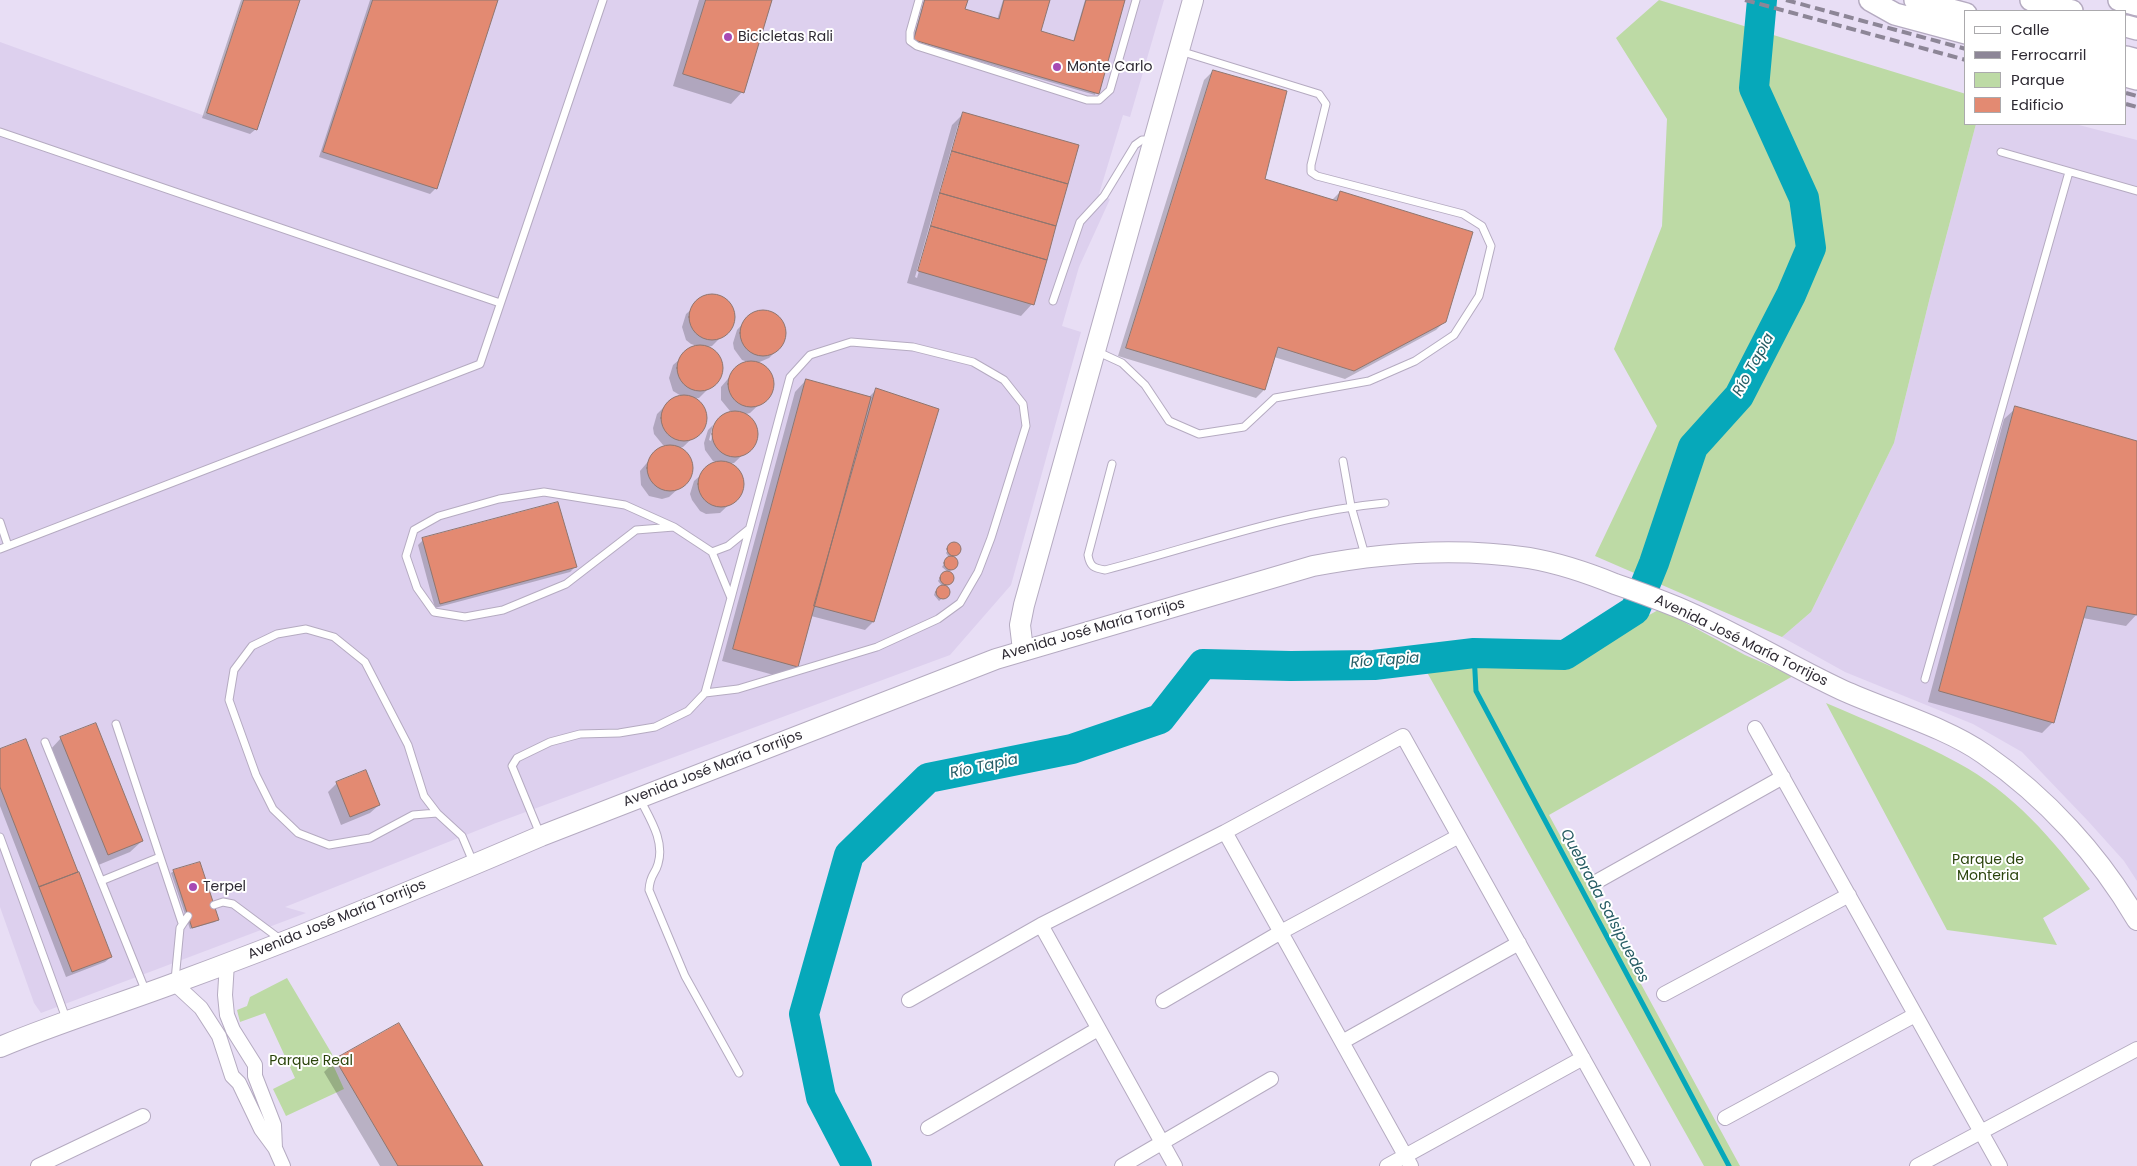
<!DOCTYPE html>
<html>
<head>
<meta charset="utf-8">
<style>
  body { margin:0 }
  #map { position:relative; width:2137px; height:1166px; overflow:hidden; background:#e8def5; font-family:Poppins,sans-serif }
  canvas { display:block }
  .legend { position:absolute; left:1964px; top:10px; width:162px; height:115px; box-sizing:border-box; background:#fff; border:1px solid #abaaad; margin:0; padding:6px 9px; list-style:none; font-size:15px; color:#2e2a33 }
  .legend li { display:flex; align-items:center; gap:10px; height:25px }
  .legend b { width:25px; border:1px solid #abaaad }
</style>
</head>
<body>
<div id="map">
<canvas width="2137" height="1166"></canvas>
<ul class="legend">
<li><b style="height:6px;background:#fff"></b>Calle</li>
<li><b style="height:6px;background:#8d8697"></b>Ferrocarril</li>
<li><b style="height:14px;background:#bddaa5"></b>Parque</li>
<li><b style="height:14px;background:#e38a72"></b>Edificio</li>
</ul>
</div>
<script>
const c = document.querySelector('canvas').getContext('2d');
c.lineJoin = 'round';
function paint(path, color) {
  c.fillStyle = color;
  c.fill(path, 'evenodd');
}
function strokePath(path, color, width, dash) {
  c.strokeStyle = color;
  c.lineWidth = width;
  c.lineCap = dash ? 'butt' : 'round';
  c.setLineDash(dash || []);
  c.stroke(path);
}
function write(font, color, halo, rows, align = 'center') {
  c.font = font + ' Poppins,sans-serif';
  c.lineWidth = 4;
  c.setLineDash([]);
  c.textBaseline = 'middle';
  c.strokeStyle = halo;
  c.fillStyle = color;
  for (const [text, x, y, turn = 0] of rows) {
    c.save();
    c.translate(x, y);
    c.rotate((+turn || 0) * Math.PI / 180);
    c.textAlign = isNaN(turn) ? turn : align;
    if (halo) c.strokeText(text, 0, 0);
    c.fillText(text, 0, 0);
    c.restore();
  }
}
const built = new Path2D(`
  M 244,0 L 1164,0 L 1130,117 L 1123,115 L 1099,194 L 1110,199 L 1079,267 L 1062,326 L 1081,332 L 1011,585 L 950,655 L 496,823 L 285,907 L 306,913 L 41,1013 L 34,1003 L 0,907 L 0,42 L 205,116 Z
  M 1976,124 L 2075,124 L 2137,140 L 2137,881 L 2124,861 L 2088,821 L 2022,752 L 1973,724 L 1845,672 L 1782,637 L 1811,612 L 1894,443 L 1930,297 Z`);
const green = new Path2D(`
  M 1659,0 L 1966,94 L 1966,124 L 1976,124 L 1930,297 L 1894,443 L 1811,612 L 1782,637 L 1595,556 L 1657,426 L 1614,349 L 1662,226 L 1667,119 L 1616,38 Z
  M 1660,609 L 1745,655 L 1793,676 L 1549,815 L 1740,1166 L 1704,1166 L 1424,667 L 1579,654 Z
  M 1826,703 C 1870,722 1916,740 1958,763 C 2011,791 2055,841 2090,889 L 2043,918 L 2057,945 L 1947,930 Z
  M 287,978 L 332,1054 L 334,1067 L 344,1089 L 286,1116 L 273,1089 L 295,1078 L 265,1013 L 240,1022 L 237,1010 L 247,1006 L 250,997 Z`);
const shadow = new Path2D(`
  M 241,0 L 298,0 L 256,129 L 250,134 L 202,118 Z
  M 370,0 L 497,0 L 435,189 L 430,194 L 319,157 Z
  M 699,0 L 771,0 L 742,92 L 731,104 L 673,86 Z
  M 924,0 L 966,0 L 963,10 L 997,20 L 1003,0 L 1048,0 L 1039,32 L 1073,42 L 1085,0 L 1124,0 L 1095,95 L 912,42 Z
  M 1213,71 L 1263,179 L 1332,200 L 1340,192 L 1445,321 L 1436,330 L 1345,379 L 1274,357 L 1264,390 L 1256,398 L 1118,356 L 1204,80 Z
  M 964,113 L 1032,304 L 1021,316 L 907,283 L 952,125 ZM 958,125 L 961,125 L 917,278 L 915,277 Z
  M 712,296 L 726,301 L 733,313 L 731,327 L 712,346 L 704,348 L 713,352 L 721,364 L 719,378 L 699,398 L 692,399 L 697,401 L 705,414 L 703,428 L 683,447 L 675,449 L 684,452 L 691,464 L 689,479 L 669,497 L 662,499 L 649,496 L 641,485 L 640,471 L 657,451 L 670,447 L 663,445 L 654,434 L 653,428 L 657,414 L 671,400 L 683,397 L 673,391 L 669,378 L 673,365 L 693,348 L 700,347 L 691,344 L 686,340 L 682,327 L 686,314 L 706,297 Z
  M 764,312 L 777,317 L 782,322 L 785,336 L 778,349 L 769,358 L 755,364 L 764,367 L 772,380 L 770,394 L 750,413 L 742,415 L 748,417 L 756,429 L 754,444 L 734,463 L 726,464 L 735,468 L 742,480 L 740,494 L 720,513 L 706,514 L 700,511 L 692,500 L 690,494 L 694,481 L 715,463 L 720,463 L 713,461 L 705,450 L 704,443 L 708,430 L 713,425 L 709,440 L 711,441 L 716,422 L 722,416 L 734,412 L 730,411 L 721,400 L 721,387 L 738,367 L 751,363 L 742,360 L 734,349 L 733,343 L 737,330 L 750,316 Z
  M 806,380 L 869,397 L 877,389 L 873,622 L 865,630 L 811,616 L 797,667 L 785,678 L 722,661 L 795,392 Z
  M 2016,408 L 2137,443 L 2137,614 L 2126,626 L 2083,618 L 2053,722 L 2042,733 L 1928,702 L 2004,419 Z
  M 423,540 L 575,567 L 570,572 L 435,608 L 418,545 Z
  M 952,543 L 956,543 L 960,551 L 950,559 L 946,553 Z
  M 947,559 L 954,559 L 957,564 L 948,573 L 953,578 L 946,586 L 949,592 L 939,601 L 934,595 L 935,592 L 942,586 L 938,581 L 941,576 L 948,572 L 942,567 Z
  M 61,738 L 142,841 L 130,852 L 96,866 L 50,750 Z
  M 26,740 L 111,957 L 105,962 L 66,977 L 0,806 L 0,750 Z
  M 337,783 L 379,805 L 370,813 L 341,825 L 328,792 Z
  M 174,871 L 217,919 L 215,922 L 190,929 L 171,873 Z
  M 336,1060 L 481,1166 L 380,1166 L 324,1072 Z`);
const stream = new Path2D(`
  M 1474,653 L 1476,691 L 1729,1166`);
const river = new Path2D(`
  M 857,1166 L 821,1097 L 804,1014 L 849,855 L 928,778 L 1072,749 L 1160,719 L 1203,664 L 1291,666 L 1374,665 L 1474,653 L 1565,655 L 1635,610 L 1654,563 L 1693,447 L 1739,396 L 1791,295 L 1811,248 L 1804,198 L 1754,88 L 1762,0`);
const building = new Path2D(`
  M 244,0 L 300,0 L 257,130 L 207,113 Z
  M 373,0 L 498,0 L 437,189 L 323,152 Z
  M 706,0 L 772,0 L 744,93 L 683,74 Z
  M 925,0 L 968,0 L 965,9 L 999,19 L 1004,0 L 1050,0 L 1041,31 L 1074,41 L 1086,0 L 1125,0 L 1099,94 L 914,40 Z
  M 1213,70 L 1287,91 L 1265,179 L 1337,201 L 1340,191 L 1473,232 L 1446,322 L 1354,371 L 1278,347 L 1265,390 L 1126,348 Z
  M 963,112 L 1079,145 L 1068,184 L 952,151 Z
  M 952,151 L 1068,184 L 1056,226 L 940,193 Z
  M 940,193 L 1056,226 L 1047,260 L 931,226 Z
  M 931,226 L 1047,260 L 1034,305 L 918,271 Z
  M689 317a23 23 0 1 1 46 0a23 23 0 1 1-46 0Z
  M740 333a23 23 0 1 1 46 0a23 23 0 1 1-46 0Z
  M677 368a23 23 0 1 1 46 0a23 23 0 1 1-46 0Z
  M728 384a23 23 0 1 1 46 0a23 23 0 1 1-46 0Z
  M 806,379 L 871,397 L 798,667 L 733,649 Z
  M 876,388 L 939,409 L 874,622 L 814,606 Z
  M661 418a23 23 0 1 1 46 0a23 23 0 1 1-46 0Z
  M 2015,406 L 2137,441 L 2137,615 L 2087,606 L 2054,723 L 1939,691 Z
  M712 434a23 23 0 1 1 46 0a23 23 0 1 1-46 0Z
  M647 468a23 23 0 1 1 46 0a23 23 0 1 1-46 0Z
  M698 484a23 23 0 1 1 46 0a23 23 0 1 1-46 0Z
  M 558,502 L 577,567 L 440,604 L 422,538 Z
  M947 549a7 7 0 1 1 14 0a7 7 0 1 1-14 0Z
  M944 563a7 7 0 1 1 14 0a7 7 0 1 1-14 0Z
  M940 578a7 7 0 1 1 14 0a7 7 0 1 1-14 0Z
  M936 592a7 7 0 1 1 14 0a7 7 0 1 1-14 0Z
  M 96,723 L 143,841 L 108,855 L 60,737 Z
  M 26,739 L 78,872 L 39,887 L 0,787 L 0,749 Z
  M 366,770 L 380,805 L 350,817 L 336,782 Z
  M 200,862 L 219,920 L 192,928 L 173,870 Z
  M 79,872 L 112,957 L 72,972 L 39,887 Z
  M 399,1023 L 483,1166 L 398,1166 L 335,1059 Z`);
const lane = new Path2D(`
  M 919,0 L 910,32 L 910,41 L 917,46 L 1087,100 L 1099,100 L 1110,90 L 1136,0
  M 0,132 L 500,303
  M 2001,152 L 2137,191
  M 1053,301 L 1080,222 L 1104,196 L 1135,145 L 1142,140 L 1152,140
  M 1096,351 L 1122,363 L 1145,385 L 1169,421 L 1199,434 L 1244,427 L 1275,398 L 1369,381 L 1415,361 L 1454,335 L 1479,296 L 1491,246 L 1482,226 L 1463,214 L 1317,176 L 1311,172 L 1311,165 L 1326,104 L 1319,94 L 1180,51
  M 1343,461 L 1351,506 L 1365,555
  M 1112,464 L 1088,555 C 1090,567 1094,568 1105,570 C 1198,546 1288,512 1385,503
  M 0,522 L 8,546
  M 0,549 L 480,364 L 603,0
  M 712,552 L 728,546 L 749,529
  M 1925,679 L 2069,172
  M 705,693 L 738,689 L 877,647 L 938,619 L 960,603 L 978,572 L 991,538 L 1026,426 L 1023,404 L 1004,380 L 973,362 L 913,347 L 851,342 L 810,355 L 790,377 L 731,598
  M 116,724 L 182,923
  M 45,742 L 146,992
  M 640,799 C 650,819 665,841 658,864 C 655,875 650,874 649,890 L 685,976 L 739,1073
  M 437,813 L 424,796 L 408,745 L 365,662 L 334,637 L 306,629 L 277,634 L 252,646 L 234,670 L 229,700 L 256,775 L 273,809 L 298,833 L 329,845 L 370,838 L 413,815 L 437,813 L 462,836 L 473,862
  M 540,834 L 512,766 L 517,758 L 550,742 L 580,734 L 619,733 L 655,727 L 688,711 L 705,693 L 731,598 L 712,552 L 674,527 L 636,530 L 566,584 L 503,610 L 465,617 L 434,612 L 417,588 L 406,556 L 414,530 L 439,516 L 499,499 L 544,492 L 625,505 L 674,527
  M 0,837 L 67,1021
  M 101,881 L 160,857
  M 214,905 L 223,902 L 233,904 L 280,939
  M 175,980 L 180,928 L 188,916`);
const street = new Path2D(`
  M 1755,728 L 2000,1166
  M 1225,832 L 1411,1166
  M 1596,882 L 1783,777
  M 1041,925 L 1175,1166
  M 227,963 L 225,995 L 227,1015 L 233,1030 L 255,1065 L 255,1076 L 274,1125 L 275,1148
  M 174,983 L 201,1008 L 219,1036 L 232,1076 L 239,1083 L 261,1129 L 275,1148 L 283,1166
  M 1664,994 L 1849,895
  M 909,1000 L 1041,925 L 1225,832 L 1403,736 L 1643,1166
  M 1163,1001 L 1281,932 L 1459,836
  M 1342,1042 L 1519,943
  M 1725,1118 L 1915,1015
  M 928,1128 L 1098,1029
  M 38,1166 L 143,1116
  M 1122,1166 L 1271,1079
  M 1387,1166 L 1583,1058
  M 1917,1166 L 2137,1049`);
const secondary = new Path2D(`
  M 1023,650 L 1020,625 L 1024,605 L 1193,0
  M 0,1047 C 57,1023 116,1005 175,983 C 298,938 420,888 541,836 L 996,659 L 1313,566 C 1385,552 1456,547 1529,558 C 1558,563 1588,573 1615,584 C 1636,591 1657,599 1677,607 C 1734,631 1786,664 1842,690 C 1886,710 1946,727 1984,754 C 2046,797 2099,855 2137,920`);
const primary = new Path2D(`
  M 1870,0 L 1895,14 L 1966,33
  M 1915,0 L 1966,14
  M 2031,0 L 2072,11
  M 2119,0 L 2137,5
  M 2126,26 L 2137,29
  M 2126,57 L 2137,60
  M 2126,76 L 2137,79`);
const rail = new Path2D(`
  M 1745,0 L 1966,60
  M 1786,0 L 1966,49
  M 2126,93 L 2137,96
  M 2126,104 L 2137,107`);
const markers = [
  [728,37,5,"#a74ab3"],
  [1057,67,5,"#a74ab3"],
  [193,887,5,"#a74ab3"]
];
const poiNames = [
  ["Bicicletas Rali",738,37],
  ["Monte Carlo",1067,67],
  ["Terpel",203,887]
];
const streetNames = [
  ["Avenida José María Torrijos",1093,630,-16],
  ["Avenida José María Torrijos",1741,641,26],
  ["Avenida José María Torrijos",713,769,-21],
  ["Avenida José María Torrijos",337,920,-22]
];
const parkNames = [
  ["Parque de",1988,860],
  ["Monteria",1988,876],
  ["Parque Real",311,1061]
];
const waterNames = [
  ["Río Tapia",1754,365,-61],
  ["Río Tapia",1385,661,-4],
  ["Río Tapia",984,767,-12],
  ["Quebrada Salsipuedes",1604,906,62]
];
paint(built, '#ddd0ee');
paint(green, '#bddaa5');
paint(shadow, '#0003');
strokePath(stream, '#06a8ba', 5);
strokePath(river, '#06a8ba', 30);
paint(building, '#e38a72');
strokePath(building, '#8f766f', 1);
strokePath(lane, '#b5abc1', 9);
strokePath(street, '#b5abc1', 16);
strokePath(secondary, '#b5abc1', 22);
strokePath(primary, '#b5abc1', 24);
strokePath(lane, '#fff', 7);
strokePath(street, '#fff', 14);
strokePath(secondary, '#fff', 20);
strokePath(primary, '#fff', 21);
strokePath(rail, '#8d8697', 4, [10, 5]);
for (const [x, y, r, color] of markers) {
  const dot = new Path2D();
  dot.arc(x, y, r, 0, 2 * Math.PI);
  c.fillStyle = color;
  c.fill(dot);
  strokePath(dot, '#fff', 2);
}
write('14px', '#2e2a33', '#fff', poiNames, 'left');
write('14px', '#2e2a33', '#fff', streetNames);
write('14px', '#2b440c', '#fff', parkNames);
write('italic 15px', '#275d65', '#fff', waterNames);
</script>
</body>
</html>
